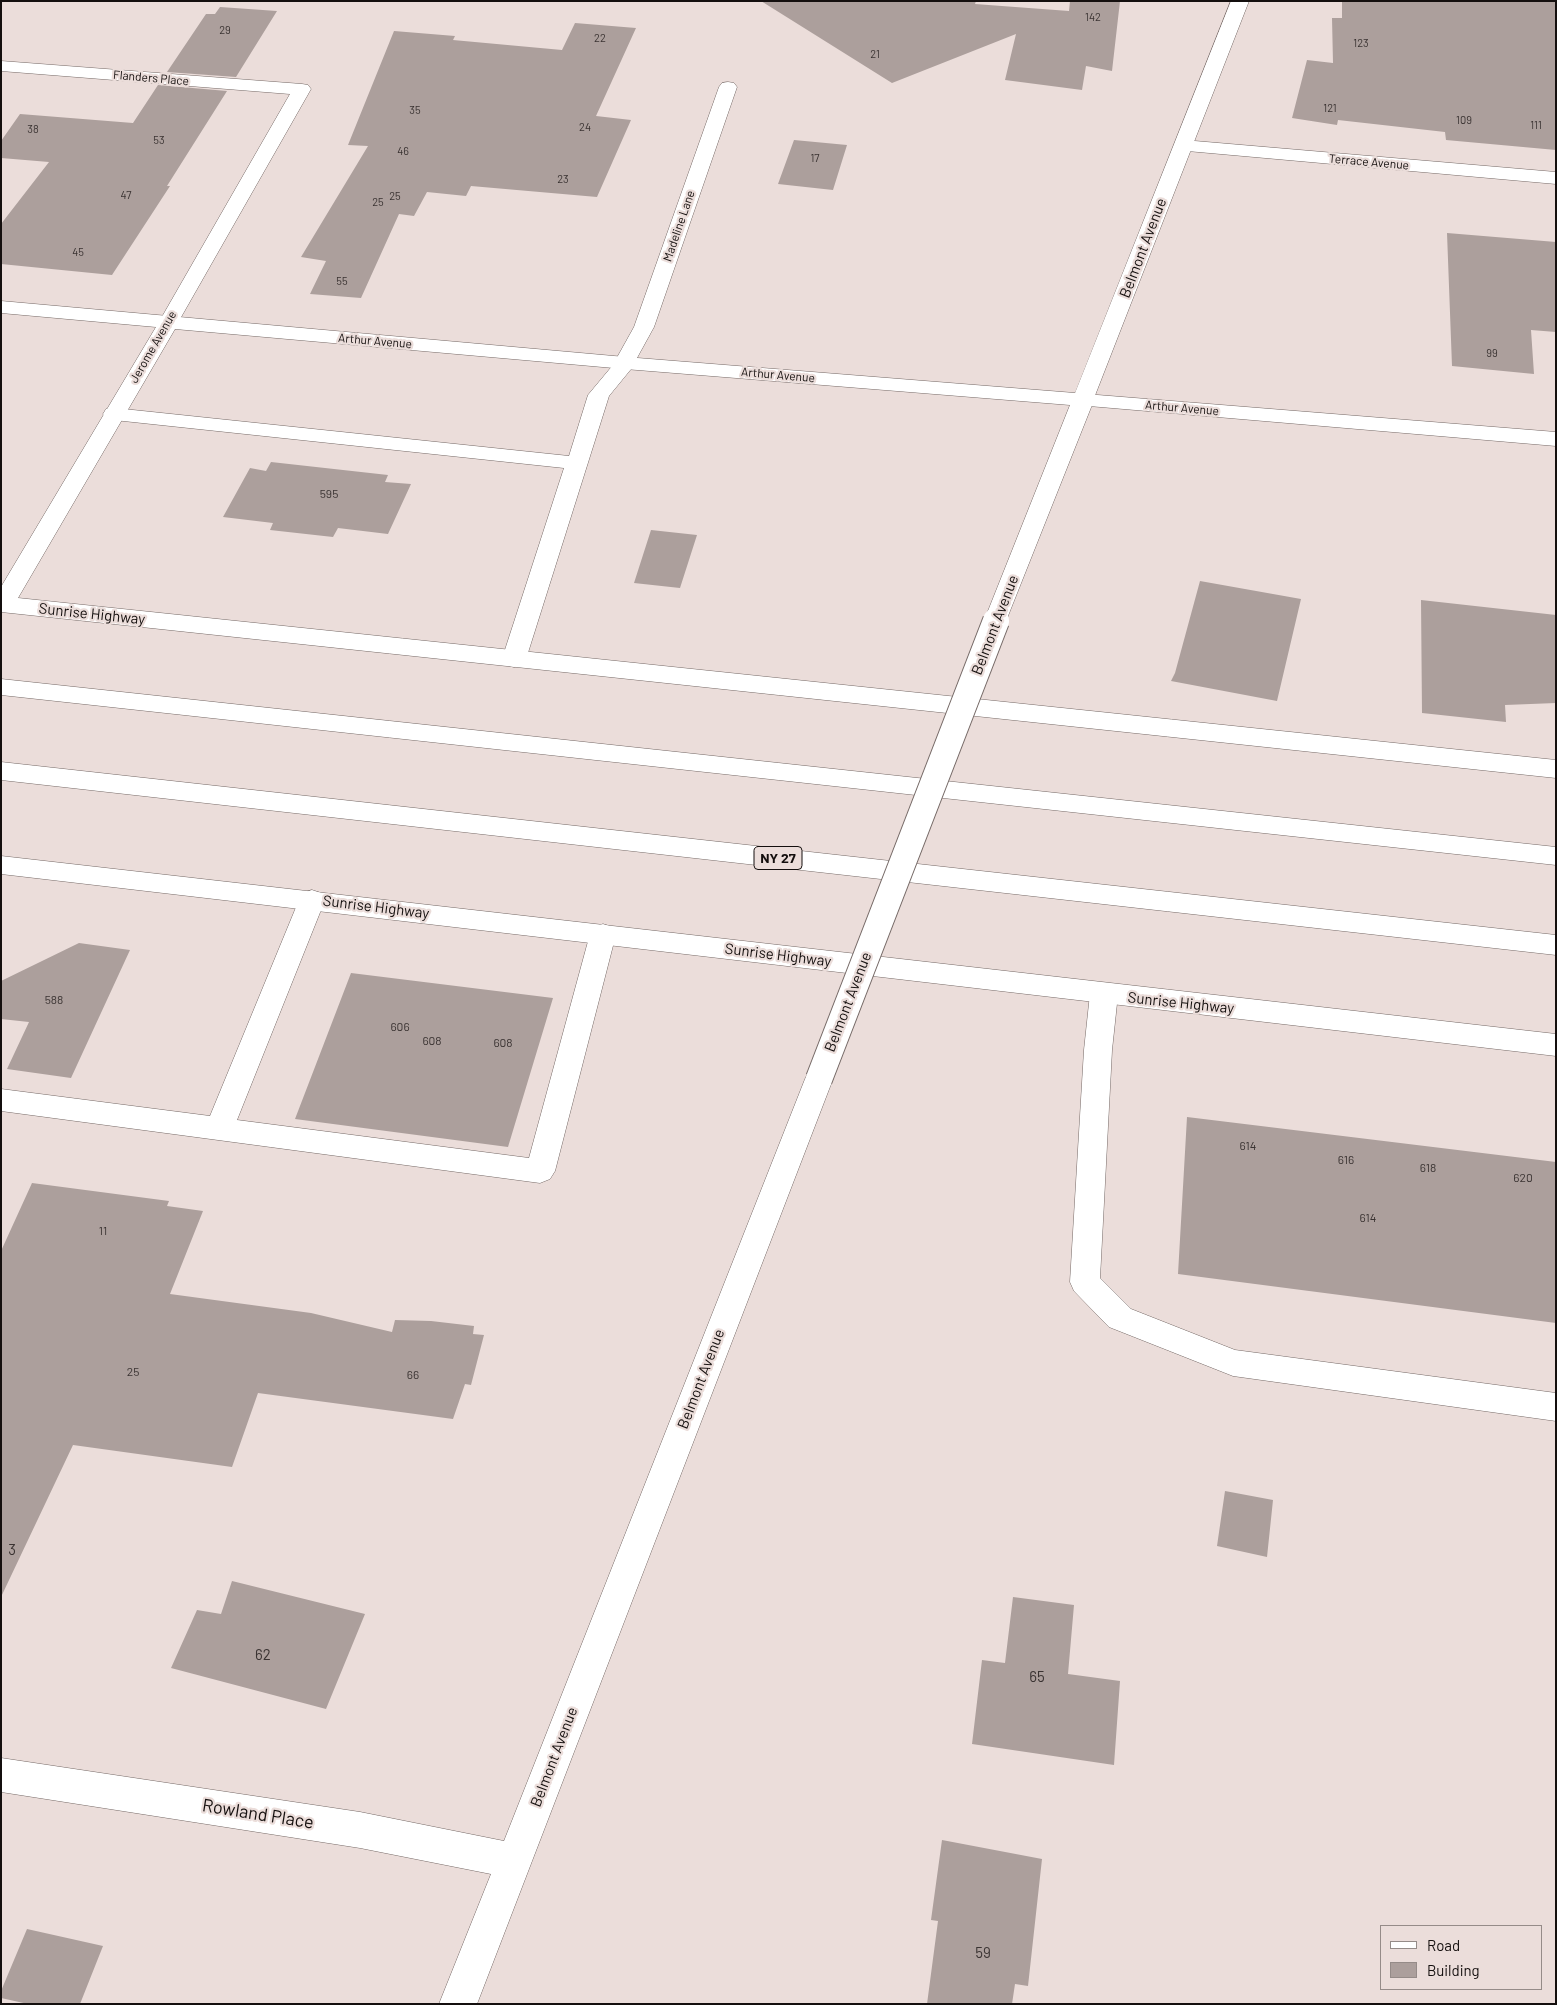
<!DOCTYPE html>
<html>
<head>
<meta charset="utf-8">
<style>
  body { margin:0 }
  #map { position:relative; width:1557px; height:2005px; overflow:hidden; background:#ebddda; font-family:Barlow,sans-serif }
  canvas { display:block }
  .frame { position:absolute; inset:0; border:2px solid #140f0e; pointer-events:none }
  .legend { position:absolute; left:1380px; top:1925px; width:162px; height:65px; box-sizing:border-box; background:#ebddda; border:1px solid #958b88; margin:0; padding:6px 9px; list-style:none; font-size:15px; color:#140f0e }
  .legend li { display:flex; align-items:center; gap:10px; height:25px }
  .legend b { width:25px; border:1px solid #958b88 }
</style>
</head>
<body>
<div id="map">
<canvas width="1557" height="2005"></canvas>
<div class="frame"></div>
<ul class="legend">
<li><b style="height:6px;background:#fff"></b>Road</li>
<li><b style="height:14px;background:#ac9f9c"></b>Building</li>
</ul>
</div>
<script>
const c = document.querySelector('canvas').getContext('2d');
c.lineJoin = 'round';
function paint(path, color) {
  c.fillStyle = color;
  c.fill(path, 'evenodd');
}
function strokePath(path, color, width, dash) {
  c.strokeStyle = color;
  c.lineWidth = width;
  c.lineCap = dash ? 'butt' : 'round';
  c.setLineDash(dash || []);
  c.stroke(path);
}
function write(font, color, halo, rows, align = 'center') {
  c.font = font + ' Barlow,sans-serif';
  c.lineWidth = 4.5;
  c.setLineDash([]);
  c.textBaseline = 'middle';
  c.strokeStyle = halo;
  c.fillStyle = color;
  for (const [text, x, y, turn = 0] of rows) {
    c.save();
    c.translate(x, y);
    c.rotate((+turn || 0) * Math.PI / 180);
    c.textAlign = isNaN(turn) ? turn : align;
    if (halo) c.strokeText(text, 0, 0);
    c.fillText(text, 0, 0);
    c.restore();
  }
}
const building = new Path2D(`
  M 761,1 L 976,1 L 975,4 L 1069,11 L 1070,1 L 1120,1 L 1112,71 L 1086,66 L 1082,90 L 1005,80 L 1016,34 L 892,83 Z
  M 1342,1 L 1556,1 L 1556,150 L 1446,140 L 1445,132 L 1338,120 L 1337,125 L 1292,118 L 1307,60 L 1333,63 L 1332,18 L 1342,18 Z
  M 220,7 L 277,11 L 236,77 L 167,72 L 206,14 L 215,14 Z
  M 575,23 L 636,28 L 596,116 L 631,120 L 597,197 L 471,186 L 466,196 L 427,192 L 414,216 L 399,214 L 361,298 L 310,294 L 326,261 L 301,257 L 368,146 L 348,145 L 394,31 L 455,36 L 453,40 L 562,50 Z
  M 158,85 L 227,91 L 167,186 L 170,186 L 112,275 L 1,264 L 1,224 L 49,162 L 1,158 L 1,141 L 20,114 L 133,123 Z
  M 794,140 L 847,145 L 833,190 L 778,184 Z
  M 1447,233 L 1556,242 L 1556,332 L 1531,330 L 1534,374 L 1452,366 Z
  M 271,462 L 388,475 L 385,482 L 411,484 L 388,534 L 338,528 L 333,537 L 270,530 L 273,523 L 223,517 L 250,468 L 266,471 Z
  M 651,530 L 697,535 L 680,588 L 634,583 Z
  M 1200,581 L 1301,599 L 1277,701 L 1171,681 L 1175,673 Z
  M 1421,600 L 1556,615 L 1556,703 L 1505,705 L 1506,722 L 1422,713 Z
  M 79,943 L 130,950 L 71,1078 L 7,1069 L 29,1022 L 1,1019 L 1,981 Z
  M 351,973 L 553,998 L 508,1147 L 295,1119 Z
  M 1187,1117 L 1556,1162 L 1556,1323 L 1178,1274 Z
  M 32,1183 L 169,1201 L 167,1206 L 203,1211 L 170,1294 L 311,1313 L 392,1332 L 395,1320 L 431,1321 L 474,1326 L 473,1334 L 484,1335 L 471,1385 L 465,1384 L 453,1419 L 258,1393 L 232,1467 L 73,1445 L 1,1597 L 1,1251 Z
  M 1225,1491 L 1273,1500 L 1267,1557 L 1217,1546 Z
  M 232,1581 L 365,1614 L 326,1709 L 171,1668 L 197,1610 L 221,1614 Z
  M 1013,1597 L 1074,1605 L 1068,1674 L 1120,1681 L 1114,1765 L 972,1744 L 982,1660 L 1005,1663 Z
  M 942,1840 L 1042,1859 L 1028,1986 L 1015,1984 L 1012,2004 L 927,2004 L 938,1921 L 931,1920 Z
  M 27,1929 L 103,1946 L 80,2004 L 28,2004 L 1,1998 L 1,1991 Z`);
const lane = new Path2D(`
  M 625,357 L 632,359 L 636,363 L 609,396 L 526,659 L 522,665 L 514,667 L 506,665 L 502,659 L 564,468 L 114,420 L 106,419 L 103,414 L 106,409 L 114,408 L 569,456 L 588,395 L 618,359 Z
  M 312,890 L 321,893 L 325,900 L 237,1120 L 529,1158 L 590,934 L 594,927 L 603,924 L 612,927 L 616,934 L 555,1171 L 550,1179 L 540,1183 L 1,1111 L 1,1089 L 210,1116 L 299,900 L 303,893 Z
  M 1104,984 L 1114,987 L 1118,994 L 1112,1050 L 1100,1278 L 1131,1309 L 1235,1350 L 1556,1393 L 1556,1421 L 1233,1376 L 1109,1327 L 1074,1291 L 1070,1282 L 1084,1050 L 1090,994 L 1094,987 Z`);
const street = new Path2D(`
  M 1,61 L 302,84 L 308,85 L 311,89 L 176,326 L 169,328 L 162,326 L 159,322 L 290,94 L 1,71 Z
  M 728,82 L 734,83 L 737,87 L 654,327 L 632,367 L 625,369 L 618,367 L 614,363 L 634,327 L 719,87 L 722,83 Z
  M 1183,140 L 1556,172 L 1556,184 L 1176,150 L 1174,146 L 1176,142 Z
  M 1085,394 L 1556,432 L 1556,446 L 1077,405 L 1074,400 L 1077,395 Z`);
const secondary = new Path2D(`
  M 1231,1 L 1249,1 L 1094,398 L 1096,400 L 1092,405 L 1004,626 L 996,629 L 988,626 L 984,621 L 1070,405 L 625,369 L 175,329 L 18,598 L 1556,760 L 1556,778 L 1,612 L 1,587 L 156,327 L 1,313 L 1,301 L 625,357 L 1075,393 Z
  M 1,856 L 1556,1034 L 1556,1056 L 1,874 Z
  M 819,1068 L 829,1071 L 833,1079 L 477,2004 L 439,2004 L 491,1874 L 360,1848 L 1,1792 L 1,1758 L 360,1812 L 504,1841 L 805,1079 L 809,1071 Z`);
const highway = new Path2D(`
  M 1,679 L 1556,847 L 1556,865 L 1,695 Z
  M 1,762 L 1556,935 L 1556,955 L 1,780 Z`);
const secondaryBridge = new Path2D(`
  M 819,1079 L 996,621`);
const farNumbernames = [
  ["142",1093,17],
  ["29",225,30],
  ["22",600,38],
  ["123",1361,43],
  ["21",875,54],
  ["121",1330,108],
  ["35",415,110],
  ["109",1464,120],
  ["111",1536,125],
  ["24",585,127],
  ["38",33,129],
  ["53",159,140],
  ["46",403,151],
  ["17",815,158],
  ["23",563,179],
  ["47",126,195],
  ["25",395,196],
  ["25",378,202],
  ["45",78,252],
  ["55",342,281],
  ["99",1492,353]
];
const farStreetnames = [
  ["Flanders Place",151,78,5],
  ["Terrace Avenue",1369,162,5],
  ["Madeline Lane",679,226,-71],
  ["Arthur Avenue",375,341,5],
  ["Jerome Avenue",153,347,-60],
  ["Arthur Avenue",778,375,5],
  ["Arthur Avenue",1182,408,5]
];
const numberNames = [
  ["595",329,494],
  ["588",54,1000],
  ["606",400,1027],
  ["608",432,1041],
  ["608",503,1043],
  ["614",1248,1146],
  ["616",1346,1160],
  ["618",1428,1168],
  ["620",1523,1178],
  ["614",1368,1218],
  ["11",103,1231],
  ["25",133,1372],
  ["66",413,1375]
];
const shields = [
  [778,858,48]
];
const shieldNames = [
  ["NY 27",778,858]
];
const streetNames = [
  ["Belmont Avenue",1143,248,-69],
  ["Sunrise Highway",92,614,6],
  ["Belmont Avenue",995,625,-69],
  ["Sunrise Highway",376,907,7],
  ["Sunrise Highway",778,955,7],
  ["Belmont Avenue",848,1002,-69],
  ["Sunrise Highway",1181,1003,6],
  ["Belmont Avenue",701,1379,-69],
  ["Belmont Avenue",554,1757,-69]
];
const nearNumbernames = [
  ["3",12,1550],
  ["62",263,1655],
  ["65",1037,1677],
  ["59",983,1953]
];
const nearStreetnames = [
  ["Rowland Place",258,1814,9]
];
paint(building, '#ac9f9c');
strokePath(lane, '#756966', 1);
strokePath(street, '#756966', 1);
strokePath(secondary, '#756966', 1);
strokePath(highway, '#756966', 1);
paint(lane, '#fff');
paint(street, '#fff');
paint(secondary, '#fff');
paint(highway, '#fff');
strokePath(secondaryBridge, '#756966', 28, []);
strokePath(secondaryBridge, '#fff', 26);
write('11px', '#3a3332', null, farNumbernames);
write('12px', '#140f0e', '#ebddda', farStreetnames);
write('12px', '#3a3332', null, numberNames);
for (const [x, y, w] of shields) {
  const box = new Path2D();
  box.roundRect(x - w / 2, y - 11.5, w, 23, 4);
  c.fillStyle = '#ebddda';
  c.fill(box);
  strokePath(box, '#140f0e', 1);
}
write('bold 14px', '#140f0e', null, shieldNames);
write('15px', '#140f0e', '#ebddda', streetNames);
write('15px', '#3a3332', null, nearNumbernames);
write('18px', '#140f0e', '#ebddda', nearStreetnames);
</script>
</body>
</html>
